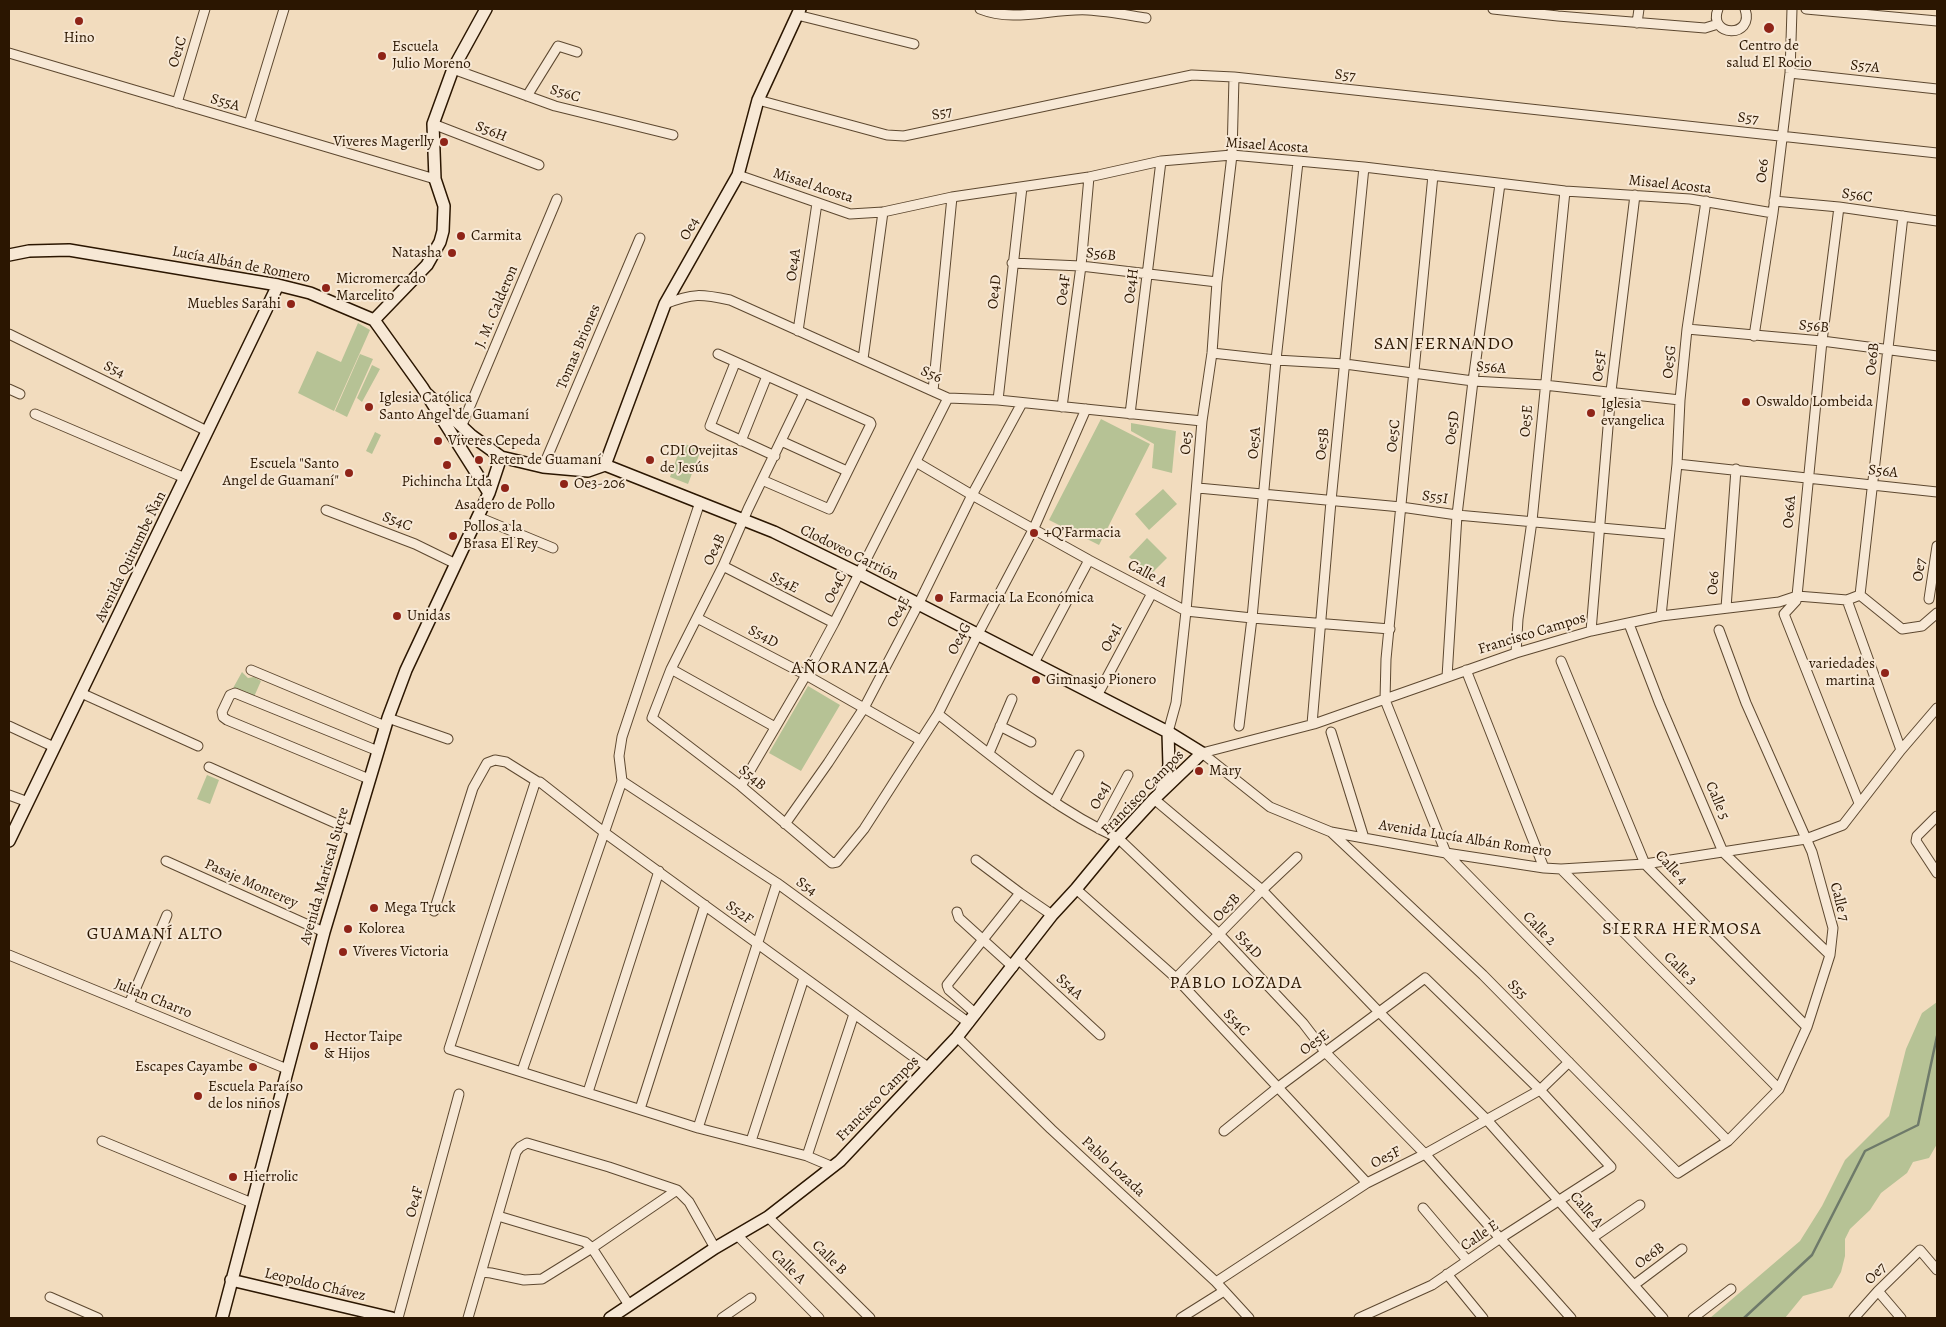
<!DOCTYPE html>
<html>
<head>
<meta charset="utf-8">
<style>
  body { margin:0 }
  #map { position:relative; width:1946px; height:1327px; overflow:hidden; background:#f2dcbe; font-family:Alegreya,serif }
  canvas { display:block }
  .frame { position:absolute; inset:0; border:10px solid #2b1601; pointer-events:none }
</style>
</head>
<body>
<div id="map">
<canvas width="1946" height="1327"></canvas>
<div class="frame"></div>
</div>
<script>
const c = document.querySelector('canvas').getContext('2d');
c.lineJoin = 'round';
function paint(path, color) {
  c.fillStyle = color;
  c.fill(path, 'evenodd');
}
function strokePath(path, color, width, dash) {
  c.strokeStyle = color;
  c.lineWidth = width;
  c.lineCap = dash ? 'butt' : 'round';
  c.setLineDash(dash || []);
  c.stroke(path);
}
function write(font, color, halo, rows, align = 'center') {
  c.font = font + ' Alegreya,serif';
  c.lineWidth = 4;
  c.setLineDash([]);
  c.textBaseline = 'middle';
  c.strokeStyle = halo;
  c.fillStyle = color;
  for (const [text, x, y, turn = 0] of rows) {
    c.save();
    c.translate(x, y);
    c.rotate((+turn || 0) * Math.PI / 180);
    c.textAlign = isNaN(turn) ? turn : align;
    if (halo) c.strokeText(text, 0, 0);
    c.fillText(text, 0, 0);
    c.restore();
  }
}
const green = new Path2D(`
  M 358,323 L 370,330 L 334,411 L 298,393 L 317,351 L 341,362 Z
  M 360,354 L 373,359 L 347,417 L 335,411 Z
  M 372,365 L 380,369 L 362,402 L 357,398 Z
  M 1101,419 L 1150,444 L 1099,545 L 1049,520 Z
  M 1131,423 L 1176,431 L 1172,473 L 1152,468 L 1154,444 L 1131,431 Z
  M 375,432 L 381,435 L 372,454 L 366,451 Z
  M 682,443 L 701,450 L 688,484 L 670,477 Z
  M 1163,489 L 1177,504 L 1149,530 L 1135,514 Z
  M 1147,538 L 1167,558 L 1149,576 L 1129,557 Z
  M 242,672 L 248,678 L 254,677 L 261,681 L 253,699 L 232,690 Z
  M 808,686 L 840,705 L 801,771 L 769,753 Z
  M 207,775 L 219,780 L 210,804 L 197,799 Z
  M 1937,1002 L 1937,1144 L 1929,1158 L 1913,1162 L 1907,1173 L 1881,1193 L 1870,1210 L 1850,1229 L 1845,1239 L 1845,1256 L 1841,1272 L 1832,1288 L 1803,1296 L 1785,1318 L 1710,1318 L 1800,1241 L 1822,1206 L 1845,1160 L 1889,1116 L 1906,1049 L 1922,1013 Z`);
const stream = new Path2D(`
  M 1744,1318 L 1812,1255 L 1865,1151 L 1918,1125 L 1937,1036`);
const street = new Path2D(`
  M 980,9 C 1015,23 1051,8 1088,10 C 1107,11 1127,15 1146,18
  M 1493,9 L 1558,16 L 1705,28 L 1718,24
  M 1718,9 C 1707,37 1755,39 1745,9
  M 1806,9 L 1937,21
  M 797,15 L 914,44
  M 1637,23 L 1639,9
  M 9,53 L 435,179
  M 453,69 L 555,106 L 673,135
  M 1790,73 L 1937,89
  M 527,96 L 558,46 L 577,52
  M 758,100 L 887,135 L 904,136 L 1192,75 L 1234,77 L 1937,153
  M 177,103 L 205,9
  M 249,124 L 284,9
  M 433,124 L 539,165
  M 738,175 L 850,214 L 883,212 L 952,197 L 1089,177 L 1161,161 L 1232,155 L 1364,167 L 1565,191 L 1690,199 L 1773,213
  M 1433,175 L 1386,659 L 1385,700 L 1446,853 L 1728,1141
  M 1774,201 L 1839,207 L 1937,221
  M 1839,207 L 1822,341 L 1797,596 L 1796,601 L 1784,614 L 1859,803
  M 1012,263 L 1081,266 L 1217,282
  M 665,304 C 693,293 701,294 730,300 L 948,398 L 998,400 L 1202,421
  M 1687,329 L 1822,341 L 1937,356
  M 798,331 L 817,203
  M 9,334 L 207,431
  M 1754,336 L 1773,213 L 1790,73 L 1792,9
  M 1212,353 L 1276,360 L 1345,364 L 1473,381 L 1544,385 L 1680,400
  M 718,354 L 870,422 L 871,424 L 829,509 L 762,480
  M 863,359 L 883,212
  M 735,363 L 710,426 L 775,456
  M 9,389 L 20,394
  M 933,391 L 952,197
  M 804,393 L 748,509 L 723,566 L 671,669 L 652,718 L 741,786 L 832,863 L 837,862 L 864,829 L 938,714 L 978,634 L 1034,528 L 1086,409
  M 998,400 L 1022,187
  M 1062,407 L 1081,266 L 1089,177
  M 35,414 L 185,478
  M 1130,414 L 1161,161
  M 462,425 L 557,199
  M 741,441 L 767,376
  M 781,441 L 847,471
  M 916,462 L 972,495 L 1089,560 L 1186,611 L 1252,618 L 1390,629
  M 1677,464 L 1937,492
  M 543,467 L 640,238
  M 1198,488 L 1401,507 L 1457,515 L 1668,534
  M 326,510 L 415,544 L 456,564
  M 478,517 L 553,548
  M 723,566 L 834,623
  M 1860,595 L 1903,216
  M 1929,599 L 1937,546
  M 1847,600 L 1901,750
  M 1726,608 L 1736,469
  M 1661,616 L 1677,464 L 1680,400 L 1687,329 L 1706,201
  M 697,618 L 806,675 L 920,740
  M 1629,624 L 1659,702 L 1723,852 L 1830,955
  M 1591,631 L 1611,391 L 1635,195
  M 1516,653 L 1518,619 L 1532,521 L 1565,191
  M 1561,661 L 1645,864 L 1807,1027
  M 1034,663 L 1089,560
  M 671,669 L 775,727
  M 251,670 L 385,726
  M 1466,670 L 1544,868
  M 1447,677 L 1457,515 L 1473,381 L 1500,184
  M 81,693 L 198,746
  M 1097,696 L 1152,593
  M 938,714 C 995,758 1052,808 1118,838 L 1220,935 L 1303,1023 L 1326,1053 L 1425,1154 L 1571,1318
  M 388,718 L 448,739
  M 1312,724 L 1331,501 L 1364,167
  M 9,726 L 54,747
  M 1000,726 L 1031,742
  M 1239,726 L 1252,618 L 1276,360 L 1298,162
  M 1168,732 L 1176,703 L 1186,611 L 1202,421 L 1212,353 L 1217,282 L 1232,155 L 1234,77
  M 1331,732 L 1364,838
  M 989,753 L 1012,699
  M 1202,753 L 1270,807 L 1331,832 L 1446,853 L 1544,868 L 1561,869 L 1645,864 L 1806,839 L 1843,825 L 1901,750 L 1937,708
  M 1202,753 L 1314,724 L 1516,653 L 1591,631 L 1661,616 L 1779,602 L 1797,596 L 1847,600 L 1860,595 L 1902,629 L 1922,626 L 1937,613
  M 209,767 L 353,831
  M 369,779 L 227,720 L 223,717 L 222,712 L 230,695 L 235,693 L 378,751
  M 622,781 L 777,883 L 969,1023
  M 741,786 L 806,675 L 834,623 L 948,398
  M 9,795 L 28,802
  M 1154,799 L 1262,890 L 1379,1012 L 1487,1120 L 1663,1318
  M 1054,802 L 1079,755
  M 1937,816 L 1917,836 L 1916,841 L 1937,873
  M 785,824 L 828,763 L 864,708 L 918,605 L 972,495 L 1022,403
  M 1099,829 L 1128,775
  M 1331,832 L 1483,975 L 1678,1173 L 1728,1141 L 1779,1089 L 1807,1027 L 1830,955 L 1833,928 L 1812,852 L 1746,703 L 1719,630
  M 976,860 L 1020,893 L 1052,915
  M 166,861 L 324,932
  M 1561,869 L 1779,1089
  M 1076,889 L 1176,978 L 1367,1183
  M 434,911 L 473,788 L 487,763 L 495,760 L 506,762 L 538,782
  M 957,912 L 959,918 L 1013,967
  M 9,955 L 287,1069
  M 1019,960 L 1100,1035
  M 1176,978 L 1262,890 L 1297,857
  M 129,1004 L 167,915
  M 976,1014 L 949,990 L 947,985 L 1020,893
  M 957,1037 L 1051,1129 L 1216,1282 L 1249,1318
  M 522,1071 L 622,781 L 619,756 L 622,737 L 700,502
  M 588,1092 L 659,871
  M 640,1109 L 705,905
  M 698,1128 L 777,883
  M 1224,1131 L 1277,1088 L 1425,978 L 1540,1090 L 1611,1167 L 1499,1239 L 1432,1285 L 1359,1318
  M 102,1141 L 252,1203
  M 751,1141 L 804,978
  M 807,1156 L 854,1014
  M 833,1167 L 807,1156 L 698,1128 L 449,1049 L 535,783 L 540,782 L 605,833 L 929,1068
  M 1423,1208 L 1467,1260
  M 498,1216 L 585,1242 L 592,1248 L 629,1305
  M 768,1217 L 870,1318
  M 737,1235 L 819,1318
  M 1592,1238 L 1640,1205
  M 482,1272 L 491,1273 L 524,1280 L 542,1279 L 592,1248 L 677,1190
  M 1447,1274 L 1483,1318
  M 1216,1282 L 1367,1183 L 1425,1154 L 1540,1090 L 1569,1062
  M 1634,1285 L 1682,1249
  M 1878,1291 L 1901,1318
  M 50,1297 L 98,1318
  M 398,1318 L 459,1094
  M 468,1318 L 516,1152 L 520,1147 L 527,1143 L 609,1167 L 677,1190 L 689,1202 L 715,1248
  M 722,1318 L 751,1298
  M 1181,1318 L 1224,1291
  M 1693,1318 L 1731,1289
  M 1854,1318 L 1878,1291 L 1920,1250 L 1937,1270`);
const secondary = new Path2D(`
  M 9,255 L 29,251 L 69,250 L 278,285 L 310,293 L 374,320 L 422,387 L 489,493
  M 374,320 L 427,265 L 440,242 L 443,231 L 444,206 L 435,179 L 433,124 L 453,69 L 486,9
  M 426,393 L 472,436 L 501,457 L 543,467 L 588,471 L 605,465 L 774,532 L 858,573 L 1168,732 L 1202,753 L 1154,799 L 1118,838 L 1076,889 L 1052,915 L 957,1037 L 840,1161 L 768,1217 L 715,1248 L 610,1318
  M 605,465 L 665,304 L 738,175 L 758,100 L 800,9
  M 1161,791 L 1169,766 L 1168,732
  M 9,841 L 278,285
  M 231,1280 L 392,1318
  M 222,1318 L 324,932 L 388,718 L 406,670 L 489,493 L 501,457`);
const markers = [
  [79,21,5,"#8f2418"],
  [1769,28,6,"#8f2418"],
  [382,56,5,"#8f2418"],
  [444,142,5,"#8f2418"],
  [461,236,5,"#8f2418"],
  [452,253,5,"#8f2418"],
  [326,288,5,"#8f2418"],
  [291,304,5,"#8f2418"],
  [1746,402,5,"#8f2418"],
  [369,407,5,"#8f2418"],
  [1591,413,5,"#8f2418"],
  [438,441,5,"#8f2418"],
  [479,460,5,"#8f2418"],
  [650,460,5,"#8f2418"],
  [447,465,5,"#8f2418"],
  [349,473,5,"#8f2418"],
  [564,484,5,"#8f2418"],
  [505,488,5,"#8f2418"],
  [1034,533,5,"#8f2418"],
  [453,536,5,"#8f2418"],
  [939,598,5,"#8f2418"],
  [397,616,5,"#8f2418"],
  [1885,673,5,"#8f2418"],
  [1036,680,5,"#8f2418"],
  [1199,771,5,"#8f2418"],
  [374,908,5,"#8f2418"],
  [348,929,5,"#8f2418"],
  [343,952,5,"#8f2418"],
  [314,1046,5,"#8f2418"],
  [253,1067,5,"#8f2418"],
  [198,1096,5,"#8f2418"],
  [233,1177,5,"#8f2418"]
];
const poiNames = [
  ["Hino",79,38,"center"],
  ["Centro de",1769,46,"center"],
  ["salud El Rocio",1769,63,"center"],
  ["Escuela",392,47],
  ["Julio Moreno",392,64],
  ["Viveres Magerlly",434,142,"right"],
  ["Carmita",471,236],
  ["Natasha",442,253,"right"],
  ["Micromercado",336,279],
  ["Marcelito",336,296],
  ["Muebles Sarahi",281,304,"right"],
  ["Iglesia Católica",379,398],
  ["Santo Angel de Guamaní",379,415],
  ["Oswaldo Lombeida",1756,402],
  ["Iglesia",1601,404],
  ["evangelica",1601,421],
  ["Víveres Cepeda",448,441],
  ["CDI Ovejitas",660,451],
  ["de Jesús",660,468],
  ["Reten de Guamaní",489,460],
  ["Escuela \"Santo",339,464,"right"],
  ["Angel de Guamaní\"",339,481,"right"],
  ["Pichincha Ltda",447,482,"center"],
  ["Oe3-206",574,484],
  ["Asadero de Pollo",505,505,"center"],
  ["Pollos a la",463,527],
  ["Brasa El Rey",463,544],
  ["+Q’Farmacia",1044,533],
  ["Farmacia La Económica",949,598],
  ["Unidas",407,616],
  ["variedades",1875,664,"right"],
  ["martina",1875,681,"right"],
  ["Gimnasio Pionero",1046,680],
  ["Mary",1209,771],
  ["Mega Truck",384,908],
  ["Kolorea",358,929],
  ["Víveres Victoria",353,952],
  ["Hector Taipe",324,1037],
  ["& Hijos",324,1054],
  ["Escapes Cayambe",243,1067,"right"],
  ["Escuela Paraíso",208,1087],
  ["de los niños",208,1104],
  ["Hierrolic",243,1177]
];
const streetNames = [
  ["Oe1C",178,52,-73],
  ["S57A",1865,67,6],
  ["S57",1345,76,6],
  ["S56C",565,94,16],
  ["S55A",225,103,16],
  ["S57",942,114,-12],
  ["S57",1748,119,6],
  ["S56H",491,132,21],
  ["Misael Acosta",1267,146,4],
  ["Oe6",1763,171,-84],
  ["Misael Acosta",1670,185,6],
  ["Misael Acosta",813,186,18],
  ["S56C",1857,196,8],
  ["Oe4",690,229,-60],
  ["S56B",1101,255,6],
  ["Lucía Albán de Romero",241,265,11],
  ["Oe4A",794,265,-82],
  ["Oe4H",1132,286,-83],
  ["Oe4F",1064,290,-83],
  ["Oe4D",995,292,-84],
  ["J. M. Calderon",497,307,-67],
  ["S56B",1814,327,5],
  ["Tomas Briones",579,347,-67],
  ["Oe6B",1873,359,-84],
  ["Oe5G",1670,362,-84],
  ["Oe5F",1600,366,-83],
  ["S56A",1491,368,4],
  ["S54",114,370,26],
  ["S56",931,375,24],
  ["Oe5E",1527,421,-85],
  ["Oe5D",1453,428,-83],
  ["Oe5C",1394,436,-84],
  ["Oe5",1187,443,-86],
  ["Oe5A",1255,443,-85],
  ["Oe5B",1323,444,-84],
  ["S56A",1883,472,6],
  ["S55I",1435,498,8],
  ["Oe6A",1790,512,-85],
  ["S54C",397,522,21],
  ["Oe4B",715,550,-65],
  ["Clodoveo Carrión",849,553,26],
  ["Avenida Quitumbe Ñan",131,557,-64],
  ["Oe7",1920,570,-82],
  ["Calle A",1147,574,28],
  ["S54E",784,583,27],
  ["Oe6",1714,583,-86],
  ["Oe4C",836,588,-64],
  ["Oe4E",899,612,-63],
  ["Francisco Campos",1532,634,-17],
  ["S54D",763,637,28],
  ["Oe4I",1112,638,-62],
  ["Oe4G",960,639,-63],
  ["S54B",752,778,40],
  ["Francisco Campos",1143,793,-46],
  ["Oe4J",1101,796,-62],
  ["Calle 5",1717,801,67],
  ["Avenida Lucía Albán Romero",1465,839,9],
  ["Calle 4",1671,868,48],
  ["Avenida Mariscal Sucre",325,876,-74],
  ["Pasaje Monterey",251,884,24],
  ["S54",806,887,36],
  ["Calle 7",1839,902,76],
  ["Oe5B",1227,908,-47],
  ["S52F",739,913,36],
  ["Calle 2",1539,929,46],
  ["S54D",1248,945,47],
  ["Calle 3",1680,969,45],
  ["S54A",1069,987,42],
  ["S55",1517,990,45],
  ["Julian Charro",153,999,22],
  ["S54C",1236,1023,47],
  ["Oe5E",1315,1043,-36],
  ["Francisco Campos",878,1099,-46],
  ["Oe5F",1386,1158,-26],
  ["Pablo Lozada",1113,1167,43],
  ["Oe4F",415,1202,-75],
  ["Calle A",1586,1210,49],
  ["Calle E",1480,1236,-34],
  ["Oe6B",1650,1256,-37],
  ["Calle B",829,1258,45],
  ["Calle A",788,1267,45],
  ["Oe7",1876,1274,-45],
  ["Leopoldo Chávez",315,1285,13]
];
const quarterNames = [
  ["SAN FERNANDO",1444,345],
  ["AÑORANZA",841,669],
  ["SIERRA HERMOSA",1682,930],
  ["GUAMANÍ ALTO",155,935],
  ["PABLO LOZADA",1236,984]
];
paint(green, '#b6c295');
strokePath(stream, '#6e7a6a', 2.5);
strokePath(street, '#5d4830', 11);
strokePath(secondary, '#2b1601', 14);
strokePath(street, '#f7e8d5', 9);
strokePath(secondary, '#f7e8d5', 11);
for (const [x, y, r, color] of markers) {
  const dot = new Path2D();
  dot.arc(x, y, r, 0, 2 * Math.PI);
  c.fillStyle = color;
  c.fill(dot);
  strokePath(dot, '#f7e8d5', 2);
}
write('15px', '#2b1601', '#f7e8d5', poiNames, 'left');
write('15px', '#2b1601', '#f7e8d5', streetNames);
c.letterSpacing = '1px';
write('18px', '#2b1601', '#f7e8d5', quarterNames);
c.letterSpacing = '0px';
</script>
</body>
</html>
